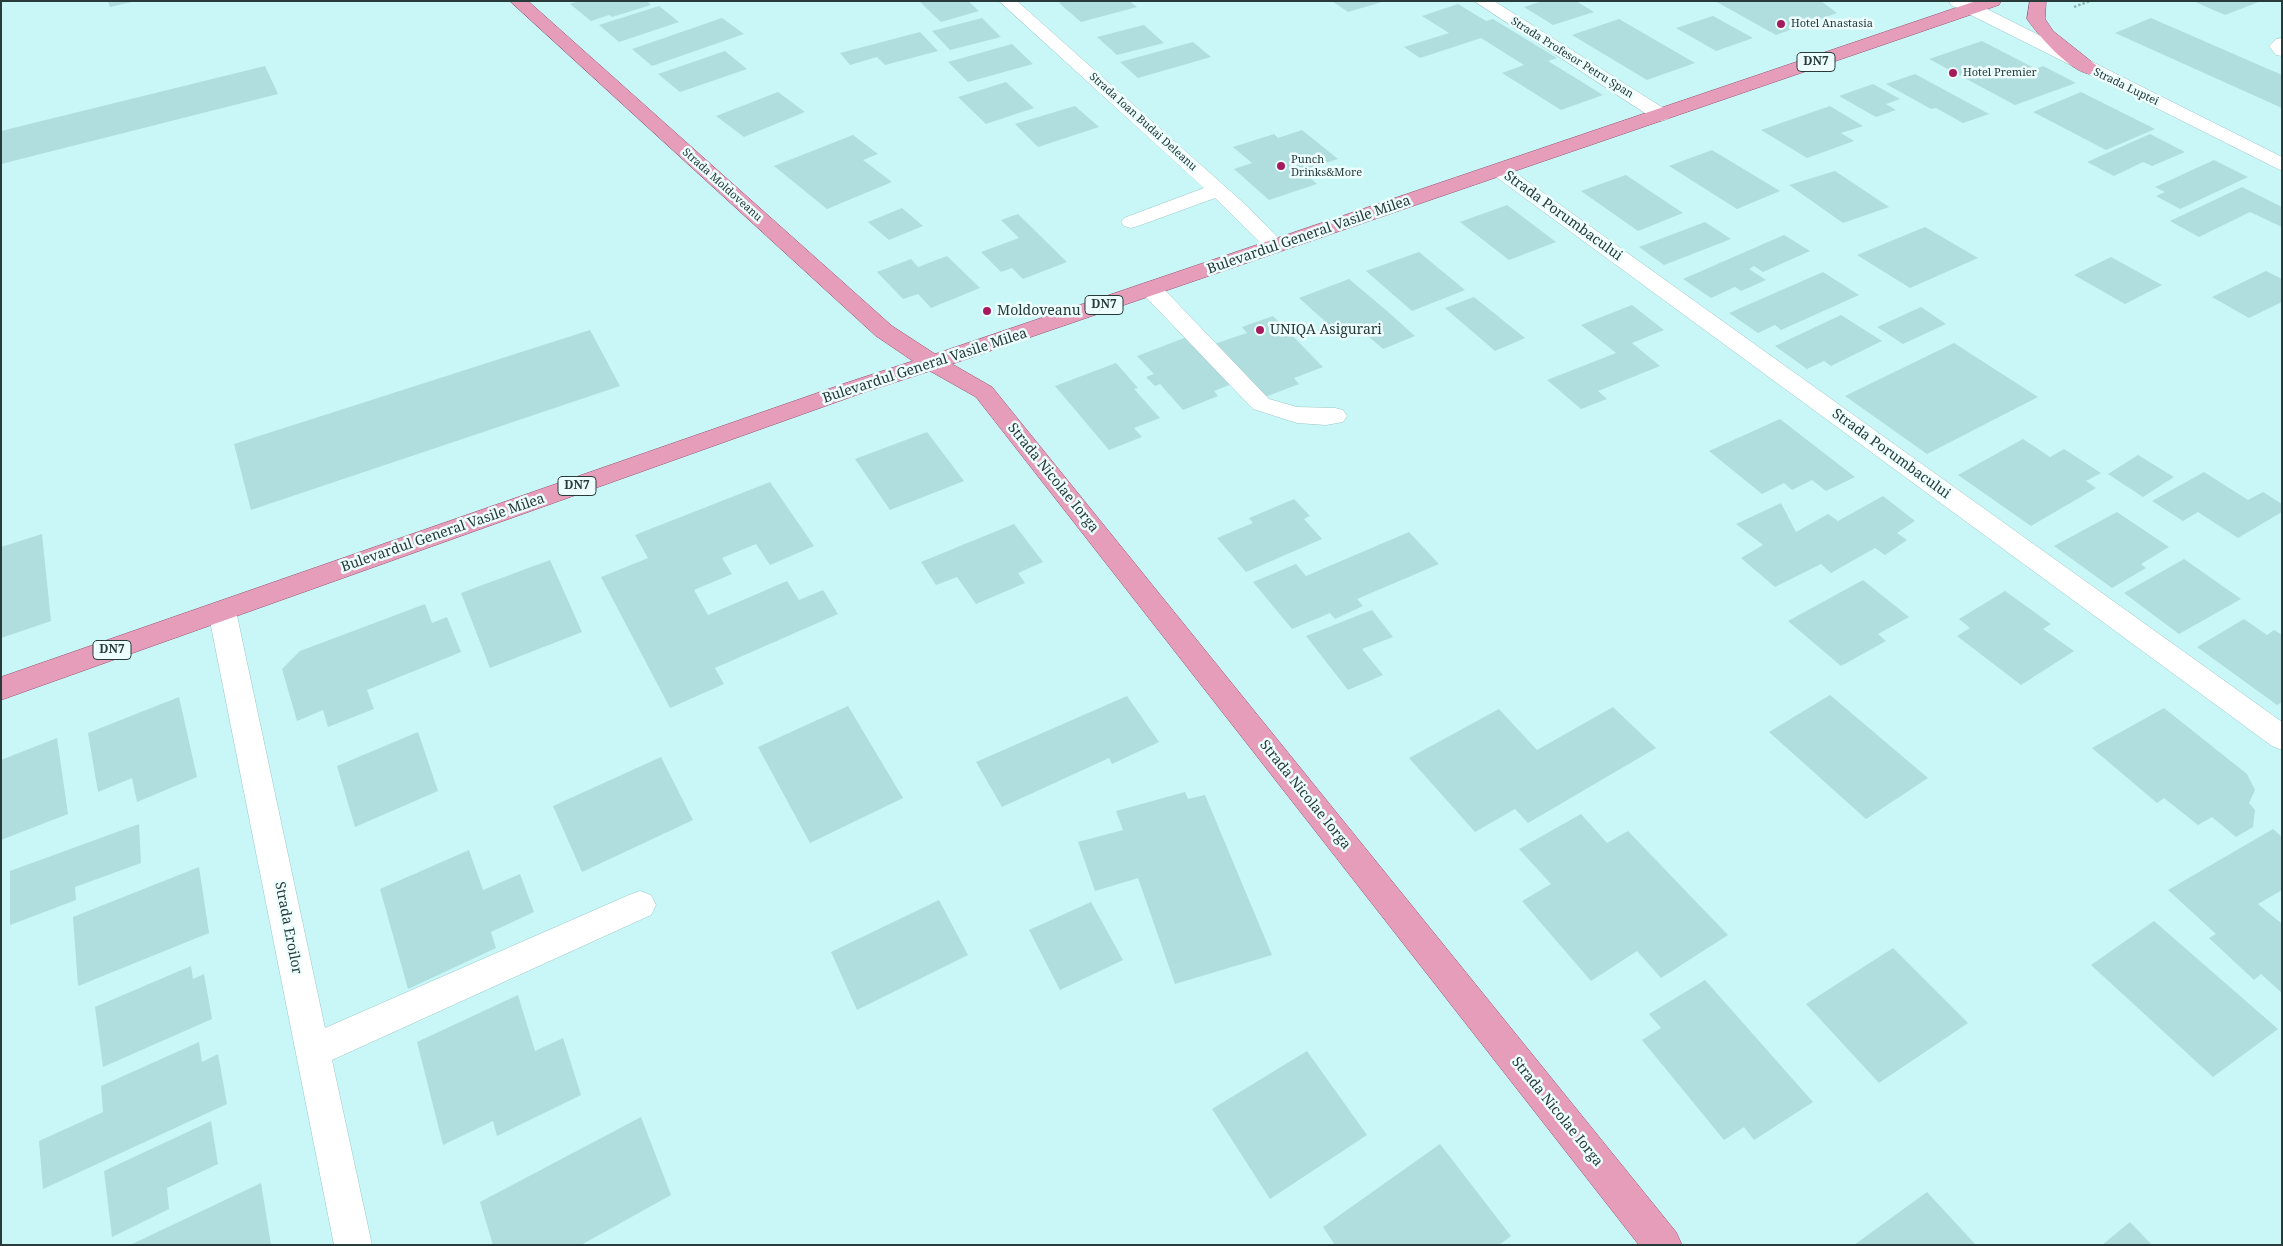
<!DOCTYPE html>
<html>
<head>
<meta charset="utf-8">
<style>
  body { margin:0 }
  #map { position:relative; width:2283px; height:1246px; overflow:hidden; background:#c9f7f7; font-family:"Noto Serif",serif }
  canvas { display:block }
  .frame { position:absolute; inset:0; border:2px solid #283a3a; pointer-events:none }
</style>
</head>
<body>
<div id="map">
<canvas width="2283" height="1246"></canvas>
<div class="frame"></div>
</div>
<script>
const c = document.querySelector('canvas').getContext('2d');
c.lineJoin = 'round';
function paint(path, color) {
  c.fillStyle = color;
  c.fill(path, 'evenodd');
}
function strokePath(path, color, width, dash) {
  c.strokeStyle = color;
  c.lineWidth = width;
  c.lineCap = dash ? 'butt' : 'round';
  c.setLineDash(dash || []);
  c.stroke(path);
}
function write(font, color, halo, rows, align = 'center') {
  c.font = font + ' "Noto Serif",serif';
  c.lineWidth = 5;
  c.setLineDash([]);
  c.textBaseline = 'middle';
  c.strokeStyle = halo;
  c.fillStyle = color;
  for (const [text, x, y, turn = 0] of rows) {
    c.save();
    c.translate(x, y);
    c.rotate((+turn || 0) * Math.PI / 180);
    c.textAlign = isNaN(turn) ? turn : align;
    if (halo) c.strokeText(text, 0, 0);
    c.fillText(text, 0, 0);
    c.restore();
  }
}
const building = new Path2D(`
  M 108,1 L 132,1 L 132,2 L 110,7 Z
  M 579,1 L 647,1 L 651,5 L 612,17 L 609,15 L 591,21 L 570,4 Z
  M 919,1 L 968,1 L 979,11 L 941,22 Z
  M 1064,1 L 1129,1 L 1137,7 L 1081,22 L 1059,3 Z
  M 1332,1 L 1382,1 L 1382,2 L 1348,12 Z
  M 1542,1 L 1576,1 L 1594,12 L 1553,25 L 1524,7 Z
  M 1715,1 L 1821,1 L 1837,13 L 1776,35 Z
  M 2193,1 L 2261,1 L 2225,15 Z
  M 1458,4 L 1486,21 L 1493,19 L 1557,58 L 1548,61 L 1603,95 L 1561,110 L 1502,73 L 1524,65 L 1481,38 L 1420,58 L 1404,47 L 1449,33 L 1422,16 Z
  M 659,6 L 679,22 L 619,42 L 599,25 Z
  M 1713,16 L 1753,38 L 1716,51 L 1676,28 Z
  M 722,18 L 744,34 L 652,66 L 632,49 Z
  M 982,18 L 1001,37 L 950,50 L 932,31 Z
  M 2151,18 L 2282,75 L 2282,108 L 2115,33 Z
  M 1619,19 L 1695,63 L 1647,80 L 1572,35 Z
  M 1144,25 L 1164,43 L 1117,55 L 1097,37 Z
  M 920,32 L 938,51 L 885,65 L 877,57 L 850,65 L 840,53 Z
  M 1982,41 L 2036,69 L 2043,66 L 2076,83 L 2015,105 L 1929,59 Z
  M 1193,42 L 1211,57 L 1138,78 L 1120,62 Z
  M 1012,44 L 1033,64 L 968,82 L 948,62 Z
  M 725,51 L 747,69 L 680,92 L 658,74 Z
  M 265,66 L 278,94 L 1,164 L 1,131 Z
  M 1915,74 L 1989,114 L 1963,123 L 1936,108 L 1931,109 L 1886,84 Z
  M 1006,82 L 1034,108 L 986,124 L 958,97 Z
  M 1873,84 L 1900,99 L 1886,104 L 1896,110 L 1876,117 L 1839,96 Z
  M 778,92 L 805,112 L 744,137 L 716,116 Z
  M 2081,92 L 2155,129 L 2106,150 L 2033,112 Z
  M 1075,106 L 1099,127 L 1038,147 L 1015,124 Z
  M 1830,106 L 1863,126 L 1841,133 L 1854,141 L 1807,158 L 1761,130 Z
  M 1302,130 L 1338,159 L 1310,168 L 1316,173 L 1308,176 L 1317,184 L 1269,200 L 1234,169 L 1252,163 L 1233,147 L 1274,134 L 1278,138 Z
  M 2150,134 L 2185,152 L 2152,166 L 2143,162 L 2114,176 L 2087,162 Z
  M 853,135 L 878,154 L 863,160 L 892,182 L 827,209 L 774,166 Z
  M 1712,150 L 1780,191 L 1737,209 L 1669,166 Z
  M 2214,160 L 2248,177 L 2180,209 L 2156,196 L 2165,192 L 2155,187 Z
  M 1835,171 L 1889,207 L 1843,223 L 1789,185 Z
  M 1626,175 L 1683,213 L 1638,231 L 1581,191 Z
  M 2242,187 L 2282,207 L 2282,227 L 2250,212 L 2199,237 L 2170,221 Z
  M 1507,205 L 1556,242 L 1509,260 L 1460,222 Z
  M 902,208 L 923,226 L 889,240 L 868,222 Z
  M 1018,214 L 1067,262 L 1023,279 L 1012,268 L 1001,272 L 981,252 L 1019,238 L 1001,220 Z
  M 1705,222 L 1731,239 L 1664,265 L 1639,247 Z
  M 1925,227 L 1978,258 L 1910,288 L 1857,255 Z
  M 1784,235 L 1810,251 L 1763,272 L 1754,266 L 1749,269 L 1766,280 L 1741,291 L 1735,287 L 1711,298 L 1683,279 Z
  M 1419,252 L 1465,290 L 1412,311 L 1366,271 Z
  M 947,256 L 980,288 L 931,308 L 918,294 L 903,299 L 877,272 L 911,259 L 918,267 Z
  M 2111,257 L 2162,285 L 2125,304 L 2074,275 Z
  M 2266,271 L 2282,279 L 2282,302 L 2249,318 L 2212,297 Z
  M 1823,272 L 1859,295 L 1781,330 L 1775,325 L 1758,333 L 1729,313 Z
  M 1349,279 L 1387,311 L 1415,336 L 1383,349 L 1354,324 L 1336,331 L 1299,298 Z
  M 1474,297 L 1525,338 L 1495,351 L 1445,308 Z
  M 1632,305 L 1664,330 L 1632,343 L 1660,366 L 1598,391 L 1607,399 L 1581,409 L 1547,380 L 1616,353 L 1581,325 Z
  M 1921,307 L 1946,324 L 1903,344 L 1877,327 Z
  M 1841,315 L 1882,341 L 1831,366 L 1824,361 L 1807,369 L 1775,346 Z
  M 1273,316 L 1323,367 L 1294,378 L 1299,384 L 1260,399 L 1211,345 L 1247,333 L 1242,327 Z
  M 590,330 L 620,386 L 251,510 L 234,444 Z
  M 1187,337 L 1232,384 L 1214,391 L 1218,396 L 1183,410 L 1160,384 L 1155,386 L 1146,377 L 1154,374 L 1137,356 Z
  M 1954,343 L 2038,397 L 1927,454 L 1845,396 Z
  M 1116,363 L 1138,388 L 1134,389 L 1160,418 L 1134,428 L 1142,437 L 1109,450 L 1055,386 Z
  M 1780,419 L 1855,477 L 1826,491 L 1812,480 L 1792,490 L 1784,483 L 1762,494 L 1709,451 Z
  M 927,432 L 964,481 L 890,510 L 855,459 Z
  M 2023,439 L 2050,457 L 2064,449 L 2101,473 L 2086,481 L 2096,488 L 2031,526 L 1958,475 Z
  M 2138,455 L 2174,477 L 2143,497 L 2108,474 Z
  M 2204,472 L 2248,500 L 2263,492 L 2282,504 L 2282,512 L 2238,538 L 2198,512 L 2183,521 L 2152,501 Z
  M 770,482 L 814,546 L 770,565 L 756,544 L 722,558 L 732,574 L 694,590 L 708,615 L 787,581 L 799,600 L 823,590 L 838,614 L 715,668 L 724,684 L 670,708 L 601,577 L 648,558 L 635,535 Z
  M 1883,496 L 1915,521 L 1897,533 L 1907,540 L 1885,555 L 1875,548 L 1831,573 L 1821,564 L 1775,587 L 1741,558 L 1763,545 L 1736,524 L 1781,503 L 1796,532 L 1828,514 L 1838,521 Z
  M 1294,499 L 1310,516 L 1304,519 L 1322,539 L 1246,572 L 1217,538 L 1253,523 L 1249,518 Z
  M 2117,512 L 2169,547 L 2141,564 L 2146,568 L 2112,588 L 2054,546 Z
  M 1014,524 L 1043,562 L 1018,573 L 1025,583 L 976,604 L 957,577 L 936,585 L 921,562 Z
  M 1409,532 L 1439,564 L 1357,599 L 1363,606 L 1335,619 L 1330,613 L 1292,629 L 1253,582 L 1296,564 L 1306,576 Z
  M 42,534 L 51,621 L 1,638 L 1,547 Z
  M 2184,559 L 2241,599 L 2179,634 L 2124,593 Z
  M 550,560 L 582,632 L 490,668 L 461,593 Z
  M 1863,580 L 1909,617 L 1878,634 L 1886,641 L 1841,666 L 1788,621 Z
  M 2005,591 L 2051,624 L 2043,629 L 2074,651 L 2021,685 L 1957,636 L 1970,628 L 1959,619 Z
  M 425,604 L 432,623 L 447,617 L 461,652 L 367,690 L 374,709 L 328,727 L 323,710 L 297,721 L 282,669 L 300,651 Z
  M 1372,610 L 1393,637 L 1362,649 L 1383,675 L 1348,690 L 1306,636 Z
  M 2244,619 L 2267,635 L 2274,630 L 2282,635 L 2282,702 L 2277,705 L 2197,647 Z
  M 1830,695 L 1928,778 L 1866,819 L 1769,732 Z
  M 1127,696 L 1159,742 L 1112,764 L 1109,758 L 1002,807 L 976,762 Z
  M 179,697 L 197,777 L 137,802 L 132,778 L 98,792 L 88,733 Z
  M 848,706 L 903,798 L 810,843 L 758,747 Z
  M 1613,707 L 1656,748 L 1528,823 L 1515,809 L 1475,832 L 1409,758 L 1499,709 L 1537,750 Z
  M 2164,708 L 2247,774 L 2255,790 L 2249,803 L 2255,810 L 2253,827 L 2236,837 L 2212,817 L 2198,825 L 2164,798 L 2157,803 L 2092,748 Z
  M 418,732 L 438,791 L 355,827 L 337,766 Z
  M 57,738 L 68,814 L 1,840 L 1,760 Z
  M 661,757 L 693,820 L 582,872 L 553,806 Z
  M 1185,792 L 1188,799 L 1205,795 L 1272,955 L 1175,984 L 1138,878 L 1095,891 L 1078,842 L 1123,830 L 1116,811 Z
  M 1581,814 L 1607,843 L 1628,831 L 1728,935 L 1661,978 L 1637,951 L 1591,981 L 1522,901 L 1551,884 L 1519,849 Z
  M 139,824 L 141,863 L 75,887 L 76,900 L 10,925 L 10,871 Z
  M 2273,829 L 2282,837 L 2282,890 L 2258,904 L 2282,924 L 2282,993 L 2261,974 L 2254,980 L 2209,938 L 2216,934 L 2168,890 Z
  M 469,850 L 483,890 L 520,874 L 534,912 L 491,932 L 496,948 L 408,989 L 380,889 Z
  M 199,867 L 209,933 L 78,986 L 73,917 Z
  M 939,900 L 968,955 L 857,1010 L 831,952 Z
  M 1091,902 L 1123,960 L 1060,990 L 1029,930 Z
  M 2154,921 L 2278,1029 L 2213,1077 L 2091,965 Z
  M 1893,948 L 1968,1023 L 1879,1083 L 1806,1004 Z
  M 191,966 L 193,979 L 204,974 L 212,1019 L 103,1067 L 95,1007 Z
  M 1705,980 L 1813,1102 L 1754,1140 L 1744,1127 L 1724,1140 L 1642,1040 L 1661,1028 L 1649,1014 Z
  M 518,995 L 535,1051 L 563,1038 L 581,1095 L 497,1136 L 493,1121 L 443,1145 L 417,1042 Z
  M 199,1042 L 202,1062 L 218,1054 L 227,1104 L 43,1189 L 39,1141 L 103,1112 L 101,1086 Z
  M 1307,1051 L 1367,1135 L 1270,1199 L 1212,1109 Z
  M 641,1117 L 671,1195 L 581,1245 L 493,1245 L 480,1202 Z
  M 211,1121 L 218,1164 L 167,1188 L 169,1209 L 112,1237 L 104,1171 Z
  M 1440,1144 L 1511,1236 L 1499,1245 L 1335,1245 L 1323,1227 Z
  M 261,1183 L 271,1245 L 130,1245 Z
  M 1927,1192 L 1976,1245 L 1854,1245 Z
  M 2130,1222 L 2152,1245 L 2102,1245 Z`);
const path = new Path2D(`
  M 2074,7 L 2090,1`);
const minor = new Path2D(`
  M 999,1 L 1017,1 L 1247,206 L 1282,242 L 1286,246 L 1282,250 L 1275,252 L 1268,250 L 1215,198 L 1138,226 L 1131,228 L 1124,226 L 1121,222 L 1124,218 L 1204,188 Z
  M 1474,1 L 1494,1 L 1668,111 L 1670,115 L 1668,119 L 1661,121 L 1654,119 Z
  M 1949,1 L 1971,1 L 2282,157 L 2282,171 L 1951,5 Z
  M 2282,38 L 2282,56 L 2276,55 L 2269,46 L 2276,39 Z
  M 1499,164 L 1506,166 L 2282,722 L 2282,750 L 2272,746 L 1492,174 L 1489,170 L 1492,166 Z
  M 1151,282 L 1159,284 L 1269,399 L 1297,407 L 1335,408 L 1343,410 L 1347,416 L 1343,422 L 1326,425 L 1297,423 L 1253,409 L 1143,294 L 1140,289 L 1143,284 Z
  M 222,601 L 232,604 L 236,611 L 325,1028 L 629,895 L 640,891 L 651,895 L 656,905 L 651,915 L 332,1060 L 372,1245 L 334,1245 L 208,611 L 212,604 Z`);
const major = new Path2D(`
  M 510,1 L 528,1 L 892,326 L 935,354 L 1976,1 L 2001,1 L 1999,5 L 952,364 L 992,387 L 1676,1232 L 1682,1245 L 1639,1245 L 976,397 L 930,371 L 862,393 L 1,700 L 1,677 L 846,383 L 913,361 L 876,336 Z
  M 2030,1 L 2046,1 L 2045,19 L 2053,31 L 2097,66 L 2100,70 L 2097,74 C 2075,79 2039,36 2027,19 Z`);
const markers = [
  [1781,24,5,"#a61a5e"],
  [1953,73,5,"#a61a5e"],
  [1281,166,5,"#a61a5e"],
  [987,311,5,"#a61a5e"],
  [1260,330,5,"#a61a5e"]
];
const farPoinames = [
  ["Hotel Anastasia",1791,24],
  ["Hotel Premier",1963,73],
  ["Punch",1291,160],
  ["Drinks&More",1291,173]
];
const farStreetnames = [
  ["Strada Profesor Petru Șpan",1572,58,32],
  ["Strada Luptei",2126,87,26],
  ["Strada Ioan Budai Deleanu",1143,122,42],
  ["Strada Moldoveanu",722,185,42]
];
const shields = [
  [1816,62,38],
  [1104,305,38],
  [577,486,38],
  [112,650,38]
];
const shieldNames = [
  ["DN7",1816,62],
  ["DN7",1104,305],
  ["DN7",577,486],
  ["DN7",112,650]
];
const streetNames = [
  ["Strada Porumbacului",1563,216,36],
  ["Bulevardul General Vasile Milea",1309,235,-19],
  ["Bulevardul General Vasile Milea",925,366,-18],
  ["Strada Porumbacului",1891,454,36],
  ["Strada Nicolae Iorga",1053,478,51],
  ["Bulevardul General Vasile Milea",443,533,-19],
  ["Strada Nicolae Iorga",1305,795,51],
  ["Strada Eroilor",288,928,79],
  ["Strada Nicolae Iorga",1557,1112,51]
];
const poiNames = [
  ["Moldoveanu",997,311],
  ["UNIQA Asigurari",1270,330]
];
paint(building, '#b0dddd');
strokePath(minor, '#9ac7c7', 1);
strokePath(major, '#994f6f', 1);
strokePath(path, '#91b5b5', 2.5, [2.5, 2]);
paint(minor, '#fff');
paint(major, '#e69db9');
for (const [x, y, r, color] of markers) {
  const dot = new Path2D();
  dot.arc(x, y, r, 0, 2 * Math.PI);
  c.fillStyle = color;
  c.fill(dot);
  strokePath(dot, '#edfefe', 2);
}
write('11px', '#283a3a', '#edfefe', farPoinames, 'left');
write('11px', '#283a3a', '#edfefe', farStreetnames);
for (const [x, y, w] of shields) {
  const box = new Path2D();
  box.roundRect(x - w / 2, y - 9.5, w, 19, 4);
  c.fillStyle = '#edfefe';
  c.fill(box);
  strokePath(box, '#283a3a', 1);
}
write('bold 12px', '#283a3a', null, shieldNames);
write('14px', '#283a3a', '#edfefe', streetNames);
write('14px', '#283a3a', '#edfefe', poiNames, 'left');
</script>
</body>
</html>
